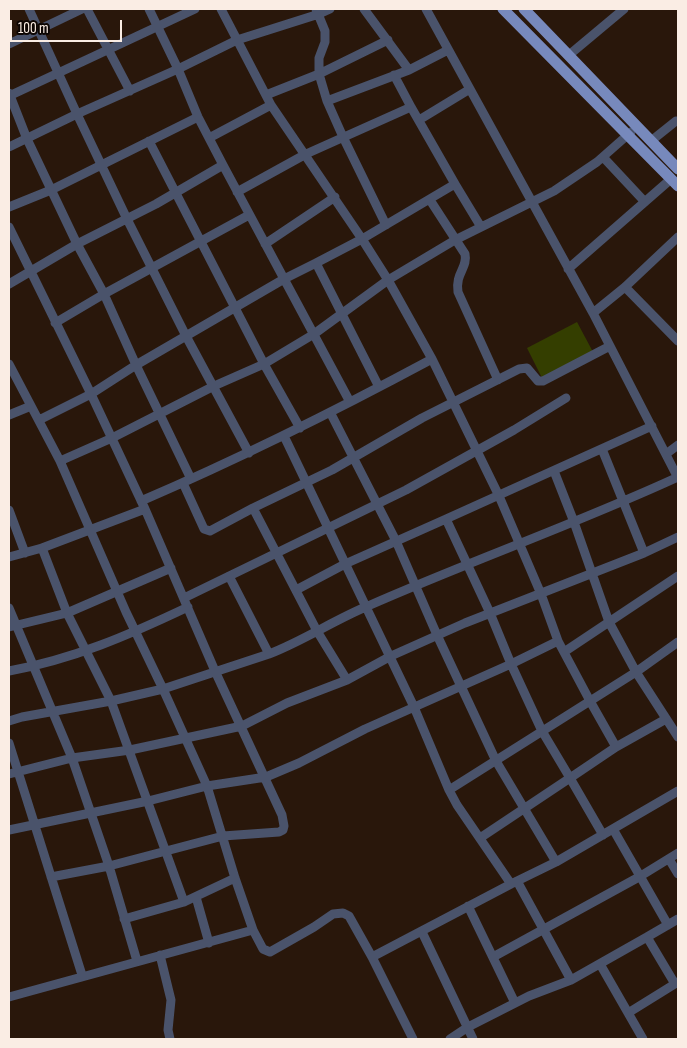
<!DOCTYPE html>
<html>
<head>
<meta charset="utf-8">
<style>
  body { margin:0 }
  #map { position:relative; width:687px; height:1048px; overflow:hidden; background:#29170b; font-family:"Sofia Sans Condensed",sans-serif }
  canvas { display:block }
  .frame { position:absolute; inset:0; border:10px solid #faede4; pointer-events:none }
  .scale { position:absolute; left:10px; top:20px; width:112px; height:22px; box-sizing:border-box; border:2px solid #faede4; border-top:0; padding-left:6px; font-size:15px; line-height:18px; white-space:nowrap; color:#faede4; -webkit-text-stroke:4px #0c0502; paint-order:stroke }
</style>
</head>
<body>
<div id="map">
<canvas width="687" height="1048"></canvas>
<div class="frame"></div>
<div class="scale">100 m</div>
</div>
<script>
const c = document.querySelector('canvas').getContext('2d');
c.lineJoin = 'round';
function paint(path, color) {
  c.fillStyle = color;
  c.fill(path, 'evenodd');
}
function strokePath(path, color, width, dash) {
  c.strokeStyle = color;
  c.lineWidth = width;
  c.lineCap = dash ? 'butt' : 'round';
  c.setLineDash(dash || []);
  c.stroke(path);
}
const green = new Path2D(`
  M 577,322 L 593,352 L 542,378 L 527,348 Z`);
const minor = new Path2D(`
  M 29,9 L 77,114 L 127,219 L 186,336 L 249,453
  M 87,9 L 130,91
  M 149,9 L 178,69 L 198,117 L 223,165 L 350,402
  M 221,9 L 271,105 L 362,239 L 388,280 L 432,359 L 499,496 L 541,594 L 558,641 L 590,701 L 616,747 L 570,778 L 542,731 L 511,664 L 490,613 L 446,519 L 652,426
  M 316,9 L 325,31 L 325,42 L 319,58 L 319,74 L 327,101 L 343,137 L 386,225
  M 364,9 L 409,70
  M 426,9 L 593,313 L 678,478
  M 9,44 L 82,9
  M 569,55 L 624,9
  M 394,75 L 411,107
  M 9,93 L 27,139 L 77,244 L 104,294 L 136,365 L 191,479
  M 266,95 L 319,74 L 388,40
  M 9,96 L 195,9
  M 327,101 L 409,70 L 448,50
  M 419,120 L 470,89
  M 209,138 L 271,105
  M 149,141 L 264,364 L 300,428
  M 651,141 L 676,121
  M 9,147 L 77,114 L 178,69 L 237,40 L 319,14 L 330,9
  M 603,157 L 645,202
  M 237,192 L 306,154 L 411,107 L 455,184
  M 430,200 L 465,254 C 468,268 455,273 458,292 L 498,380
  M 9,207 L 51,190 L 198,117
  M 9,227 L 91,394 L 145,509 L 215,671 L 282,815 L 284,826 L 283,830 L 279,832 L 223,836 L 109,866 L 51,877
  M 265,244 L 335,197
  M 316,263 L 362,239 L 455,184 L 481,227
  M 568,269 L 671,179
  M 9,284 L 77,244 L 156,204 L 223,165
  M 625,287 L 678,341
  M 593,313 L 625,287 L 678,237
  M 55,323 L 104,294 L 249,215
  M 9,364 L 60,461 L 126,612 L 163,689 L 207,786 L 235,878 L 253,930
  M 330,412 L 396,541 L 437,635 L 496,761 L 556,862
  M 9,415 L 31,406
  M 39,420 L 91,394 L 136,365 L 284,279 L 316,263 L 379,387
  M 284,436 L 414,707 L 449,790 L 457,805 L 511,884
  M 602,449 L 644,553
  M 666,454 L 678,445
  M 60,461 L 112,438 L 214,386 L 264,364 L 314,334 L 388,280 L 455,240 L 554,191 L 597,162 L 631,132
  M 554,471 L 574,522 L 609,622 L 636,672 L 678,737
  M 183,483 L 204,529 L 210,531 L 253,508
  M 141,501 C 241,458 337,410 432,359
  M 9,510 L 25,553
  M 9,557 L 42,548 L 145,509
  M 171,568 L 67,613 L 111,701 L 184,902
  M 229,576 L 269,654 C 303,641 334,620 368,606 C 470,561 576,524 678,477
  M 296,590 L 345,564 L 446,519
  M 184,598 L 406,490 L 514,430 L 566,398
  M 9,608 L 72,758 L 109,866 L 137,961
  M 9,627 L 67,613 L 42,548
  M 564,652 L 678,576
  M 9,671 C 74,659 129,635 188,607
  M 347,680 L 317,631 L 253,508 L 332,470 L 422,418 L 519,369 L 527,368 L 538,381 L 543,381 L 610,346
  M 9,721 L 22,717 L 111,701 L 163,689 L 269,654
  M 9,743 L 82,975
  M 616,747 L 666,719
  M 9,774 L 72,758 L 130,750 L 242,726 L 287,703 L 347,680 L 391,656 L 465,623 L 644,553 L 678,537
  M 449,790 L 636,672 L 678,642
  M 613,829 L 668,925
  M 9,830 L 148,801 L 207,786 L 266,777 L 299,763 L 365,729 L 511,664 L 558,641
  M 480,838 L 570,778 L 603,835
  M 669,859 L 678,874
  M 517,881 L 571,980
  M 196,897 L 209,943
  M 468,906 L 515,1003
  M 124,919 L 184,902 L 235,878
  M 422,932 L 473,1039
  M 160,955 L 171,1000 L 168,1030 L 170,1039
  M 372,957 L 511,884 L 556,862 L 678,791
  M 493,957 L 639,877 L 678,853
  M 600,964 L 643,1039
  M 675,984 L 647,937 L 678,919
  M 9,997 L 253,930 L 263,949 L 270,952 L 314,927 L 333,914 L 343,913 L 349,916 L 372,957 L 413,1039
  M 628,1013 L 678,982
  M 450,1039 L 468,1027 L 529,996 L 571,980 L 647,937`);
const major = new Path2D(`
  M 503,9 L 678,186
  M 524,9 L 678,169`);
paint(green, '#343e00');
strokePath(minor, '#4a536b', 9);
strokePath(major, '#7789bc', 11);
</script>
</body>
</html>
